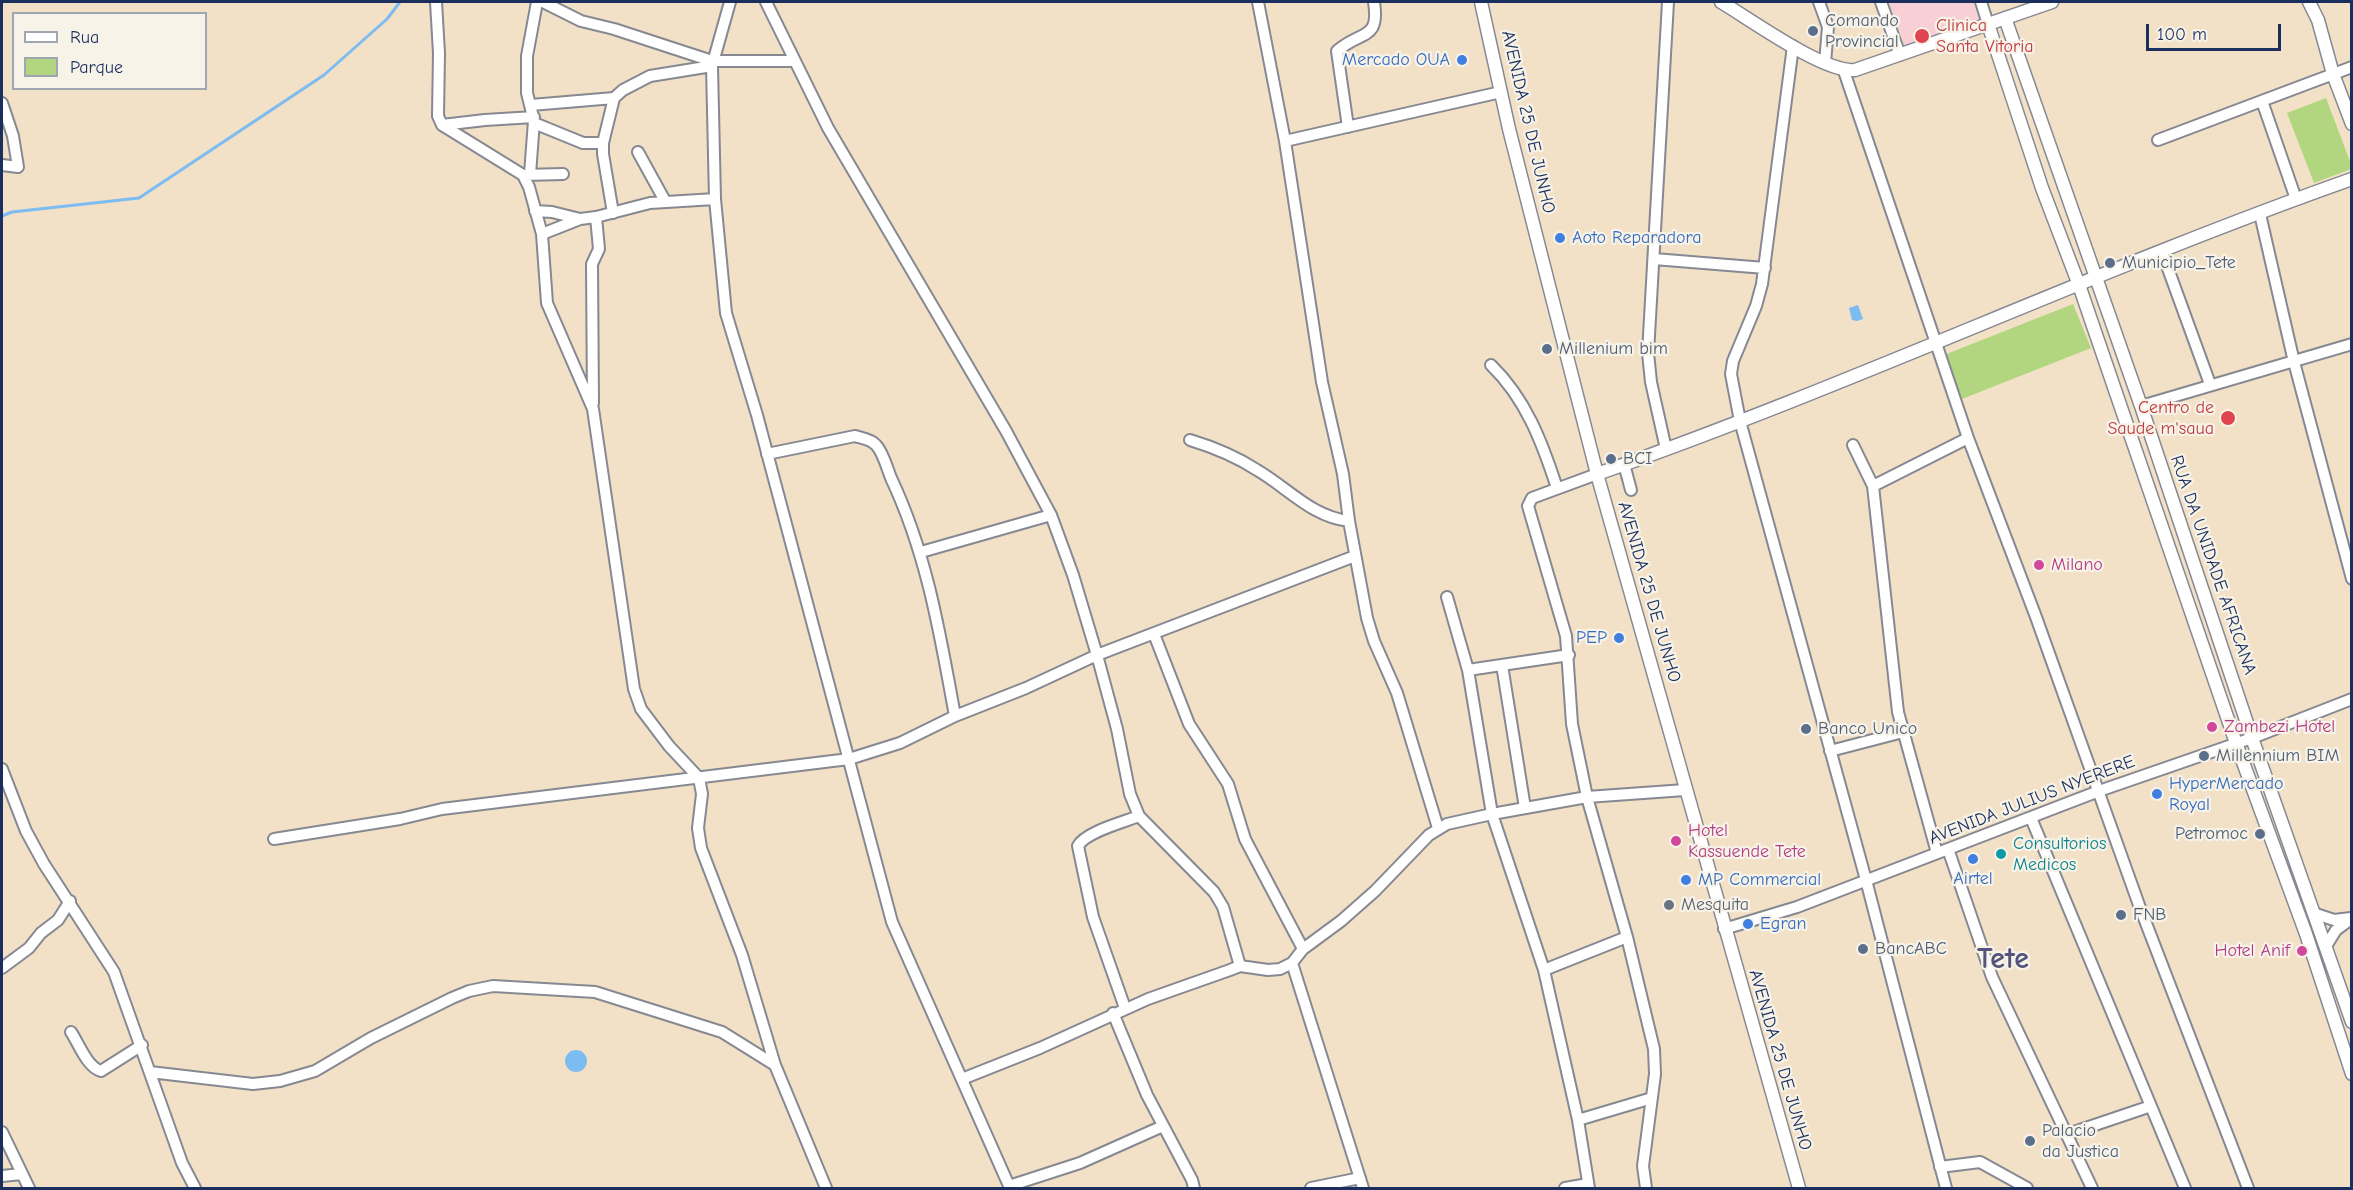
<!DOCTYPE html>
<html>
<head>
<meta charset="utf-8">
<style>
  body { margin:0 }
  #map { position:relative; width:2353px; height:1190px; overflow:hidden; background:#f2e1c6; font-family:"Comic Neue",sans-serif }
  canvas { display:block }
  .frame { position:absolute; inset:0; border:3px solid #1b2f5e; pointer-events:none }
  .legend { position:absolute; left:12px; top:12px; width:195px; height:78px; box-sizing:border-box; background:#f7f3e8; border:2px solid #9fa5b1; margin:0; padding:8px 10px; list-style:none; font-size:18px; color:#1b2f5e }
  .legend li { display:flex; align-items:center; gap:12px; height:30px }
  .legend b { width:30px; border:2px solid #9fa5b1 }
  .scale { position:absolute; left:2146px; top:24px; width:135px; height:27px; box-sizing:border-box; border:3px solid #1b2f5e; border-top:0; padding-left:8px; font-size:18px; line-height:21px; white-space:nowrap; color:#1b2f5e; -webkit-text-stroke:4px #f7f3e8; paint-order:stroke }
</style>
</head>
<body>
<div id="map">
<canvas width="2353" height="1190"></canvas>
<div class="frame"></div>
<ul class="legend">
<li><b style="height:8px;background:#fff"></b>Rua</li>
<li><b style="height:16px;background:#b2d67f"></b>Parque</li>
</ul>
<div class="scale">100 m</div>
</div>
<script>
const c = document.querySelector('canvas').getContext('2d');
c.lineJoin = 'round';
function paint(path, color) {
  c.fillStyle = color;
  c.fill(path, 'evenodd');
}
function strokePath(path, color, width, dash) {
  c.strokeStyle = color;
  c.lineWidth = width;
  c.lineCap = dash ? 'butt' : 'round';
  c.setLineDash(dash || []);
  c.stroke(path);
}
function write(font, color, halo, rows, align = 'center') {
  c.font = font + ' "Comic Neue",sans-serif';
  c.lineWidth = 4.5;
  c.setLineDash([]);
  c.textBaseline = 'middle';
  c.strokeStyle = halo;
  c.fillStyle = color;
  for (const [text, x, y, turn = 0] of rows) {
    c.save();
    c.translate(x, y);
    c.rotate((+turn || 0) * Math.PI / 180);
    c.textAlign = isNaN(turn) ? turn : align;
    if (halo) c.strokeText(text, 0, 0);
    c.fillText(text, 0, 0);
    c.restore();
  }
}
const built = new Path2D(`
  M 1889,2 L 1973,2 L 1980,24 L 1905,47 Z`);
const green = new Path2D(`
  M 2326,98 L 2351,164 L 2351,169 L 2314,183 L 2287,113 Z
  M 2073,304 L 2091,348 L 1962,399 L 1944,355 Z`);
const water = new Path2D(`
  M 1858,305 L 1863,319 L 1857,321 L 1852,320 L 1849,308 Z
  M565 1061a11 11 0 1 1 22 0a11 11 0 1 1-22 0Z`);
const stream = new Path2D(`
  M 2,216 L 12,212 L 139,198 L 324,75 L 387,19 L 400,2`);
const minor = new Path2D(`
  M 436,2 L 439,53 L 438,116 L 442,125 L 523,175 L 529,187 L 542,234 L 547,303 L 593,409 L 634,689 L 641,709 L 669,746 L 699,778 L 702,794 L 698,828 L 701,848 L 742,955 L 775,1065 L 826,1188
  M 543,2 L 581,21 L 614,29 L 712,61 L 794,61
  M 730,2 L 712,66 L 715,199 L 726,313 L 757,415 L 892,922 L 1010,1188
  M 766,2 L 828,128 L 1006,431 L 1051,515 L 1073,575 L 1097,655 L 1117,729 L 1130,794 L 1139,816 L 1214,892 L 1223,907 L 1240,966
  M 1258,2 L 1285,141 L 1322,382 L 1343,474 L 1349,521 L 1367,618 L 1374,641 L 1397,693 L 1438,828
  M 1819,2 L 1828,27 L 1825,63
  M 1881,2 L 1900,55
  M 1981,2 L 1988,24
  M 1793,46 L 1762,284 L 1756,306 L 1733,361 L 1731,374 L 1740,421 L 1866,880 L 1946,1188
  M 1844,71 L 1968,438 L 2036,617 L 2139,905 L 2248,1188
  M 2262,101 L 2296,199
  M 2,103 L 13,136 L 18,167 L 2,165
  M 531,105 L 614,98
  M 534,123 L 583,143 L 603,143
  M 442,125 L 485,120 L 534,117
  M 1348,127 L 1337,51 C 1361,30 1380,41 1374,2
  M 2158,140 L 2352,67
  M 1285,141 L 1501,92
  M 638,152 L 665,201
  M 530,174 L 534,121 L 527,93 L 527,56 L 537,2
  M 523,175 L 563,174
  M 535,211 L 552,212 L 580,219
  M 613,213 L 603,154 L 603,143 L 614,98 L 623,90 L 650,76 L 712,66
  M 2260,214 L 2294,362 L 2352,579
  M 542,234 L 580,219 L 596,217 L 650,203 L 715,199
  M 2162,252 L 2210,384
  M 1654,259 L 1765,268
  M 1491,365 C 1526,399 1542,442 1557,488
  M 593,403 L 592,264 L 599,249 L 596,217
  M 2141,406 L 2352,344
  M 1190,440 C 1213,447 1237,457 1257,470 C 1288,488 1312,517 1349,521
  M 1853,445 L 1873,486 L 1898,712 L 1937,853
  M 1666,449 L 1651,382 L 1648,353 L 1668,2
  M 767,454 L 855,436 C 861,438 871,439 876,445 C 883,452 887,468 891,478 C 927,554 940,634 955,716
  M 1624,464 L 1631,490
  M 1597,474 L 1532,498 L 1528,506 L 1566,636 L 1572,724 L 1587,797 L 1627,937 L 1654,1049 L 1655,1074 L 1643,1166 L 1646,1188
  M 1873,486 L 1968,438
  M 921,552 L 1051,515
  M 1447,597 L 1468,670 L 1492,814 L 1544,970 L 1578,1120 L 1589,1188
  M 1154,634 L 1189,724 L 1228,784 L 1245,839 L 1303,949
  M 1502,665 L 1525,808
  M 1468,670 L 1569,655
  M 1830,751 L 1903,732
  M 2,769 L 26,831 L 44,864 L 114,972 L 182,1163 L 195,1188
  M 2031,818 L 2185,1188
  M 274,839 L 400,819 L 442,809 L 849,759 L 900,743 L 955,716 L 1026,688 L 1097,655 L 1355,556
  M 1948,849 L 1992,977 L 2092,1188
  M 2316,914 L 2334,920 L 2351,918
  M 1724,929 L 1797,907 L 2099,791 L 2252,738 L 2352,699
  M 2326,946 L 2336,930 L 2351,919
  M 1292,963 L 1363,1188
  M 2,968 L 29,948 L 41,933 L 58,920 L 70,901
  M 1544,970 L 1627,937
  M 1125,1008 L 1093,917 L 1078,846 C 1085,832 1124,822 1139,816
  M 1113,1013 L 1147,1095 L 1192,1180 L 1194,1188
  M 71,1032 C 79,1044 87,1067 101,1071 L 142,1045
  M 150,1072 L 253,1084 L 280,1081 L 315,1071 L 371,1038 L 452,998 L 469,991 L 493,986 L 595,992 L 722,1032 L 775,1065
  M 962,1079 L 1040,1048 L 1148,999 L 1230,970 L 1240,966 L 1268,970 L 1280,969 L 1292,963 L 1303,949 L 1341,921 L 1375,891 L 1429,835 L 1447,824 L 1492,814 L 1587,797 L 1685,790
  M 1578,1120 L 1652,1098
  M 2,1132 L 29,1188
  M 2068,1134 L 2151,1106
  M 1940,1167 L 1980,1162 L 2027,1188
  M 2,1176 L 22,1174
  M 1009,1186 L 1080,1163 L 1163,1126
  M 1311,1188 L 1360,1178
  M 1565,1188 L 1588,1184`);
const tertiary = new Path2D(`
  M 1481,2 L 1509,129 L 1597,474 L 1799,1188
  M 1721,2 C 1750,19 1824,73 1855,70 L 2052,2
  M 2309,2 L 2318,20 L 2333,74 L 2352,124
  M 2005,18 L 2141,406 L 2252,738 L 2352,1022
  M 1988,24 L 2042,188 L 2079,285 L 2236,743 L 2306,934 L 2352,1074
  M 1597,474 C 1852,385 2097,269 2352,179`);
const markers = [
  [1813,31,6,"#5c6f8a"],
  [1922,36,8,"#e0444e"],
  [1462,60,6,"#3f7fe0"],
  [1560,238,6,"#3f7fe0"],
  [2110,263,6,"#5c6f8a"],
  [1547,349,6,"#5c6f8a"],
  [2228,418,8,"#e0444e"],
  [1611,459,6,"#5c6f8a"],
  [2039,565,6,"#d1479c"],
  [1619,638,6,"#3f7fe0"],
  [2212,727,6,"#d1479c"],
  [1806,729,6,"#5c6f8a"],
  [2204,756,6,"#5c6f8a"],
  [2157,794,6,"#3f7fe0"],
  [2260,834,6,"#5c6f8a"],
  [1676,841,6,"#d1479c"],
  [2001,854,6,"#0f9aa8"],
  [1973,859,6,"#3f7fe0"],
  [1686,880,6,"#3f7fe0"],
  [1669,905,6,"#6b7280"],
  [2121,915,6,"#5c6f8a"],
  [1748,924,6,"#3f7fe0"],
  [1863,949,6,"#5c6f8a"],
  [2302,951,6,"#d1479c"],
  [2030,1141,6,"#5c6f8a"]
];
const serviceNames = [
  ["Comando",1825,21],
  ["Provincial",1825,42],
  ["Municipio_Tete",2122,263],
  ["Millenium bim",1559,349],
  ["BCI",1623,459],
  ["Banco Unico",1818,729],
  ["Millennium BIM",2216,756],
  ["Petromoc",2248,834,"right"],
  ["FNB",2133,915],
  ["BancABC",1875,949],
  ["Palacio",2042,1131],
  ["da Justica",2042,1152]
];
const healthNames = [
  ["Clinica",1936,26],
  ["Santa Vitoria",1936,47],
  ["Centro de",2214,408,"right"],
  ["Saude m'saua",2214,429,"right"]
];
const shopNames = [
  ["Mercado OUA",1450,60,"right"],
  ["Aoto Reparadora",1572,238],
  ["PEP",1607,638,"right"],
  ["HyperMercado",2169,784],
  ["Royal",2169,805],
  ["Airtel",1973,879,"center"],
  ["MP Commercial",1698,880],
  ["Egran",1760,924]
];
const streetNames = [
  ["AVENIDA 25 DE JUNHO",1528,122,77],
  ["RUA DA UNIDADE AFRICANA",2213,565,71],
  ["AVENIDA 25 DE JUNHO",1649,592,74],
  ["AVENIDA JULIUS NYERERE",2032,800,-21],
  ["AVENIDA 25 DE JUNHO",1780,1060,74]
];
const hotelNames = [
  ["Milano",2051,565],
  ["Zambezi Hotel",2224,727],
  ["Hotel",1688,831],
  ["Kassuende Tete",1688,852],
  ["Hotel Anif",2290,951,"right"]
];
const cultureNames = [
  ["Consultorios",2013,844],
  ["Medicos",2013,865]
];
const worshipNames = [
  ["Mesquita",1681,905]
];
const townNames = [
  ["Tete",2003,960]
];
paint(built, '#f7cfd5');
paint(green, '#b2d67f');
paint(water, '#7cbcf1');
strokePath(stream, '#7cbcf1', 3);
strokePath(minor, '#868892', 14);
strokePath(tertiary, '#868892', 15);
strokePath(minor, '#fff', 10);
strokePath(tertiary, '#fff', 12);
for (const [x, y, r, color] of markers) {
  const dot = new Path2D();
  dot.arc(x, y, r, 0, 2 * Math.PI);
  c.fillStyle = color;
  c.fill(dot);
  strokePath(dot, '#f7f3e8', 2);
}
write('18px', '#4e5e75', '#f7f3e8', serviceNames, 'left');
write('18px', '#be3a42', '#f7f3e8', healthNames, 'left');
write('18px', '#366cbe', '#f7f3e8', shopNames, 'left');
write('18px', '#1b2f5e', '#f7f3e8', streetNames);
write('18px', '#b23c85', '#f7f3e8', hotelNames, 'left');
write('18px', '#0d838f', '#f7f3e8', cultureNames, 'left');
write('18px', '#5b616d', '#f7f3e8', worshipNames, 'left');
write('bold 30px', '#55547c', '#f7f3e8', townNames);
</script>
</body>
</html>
